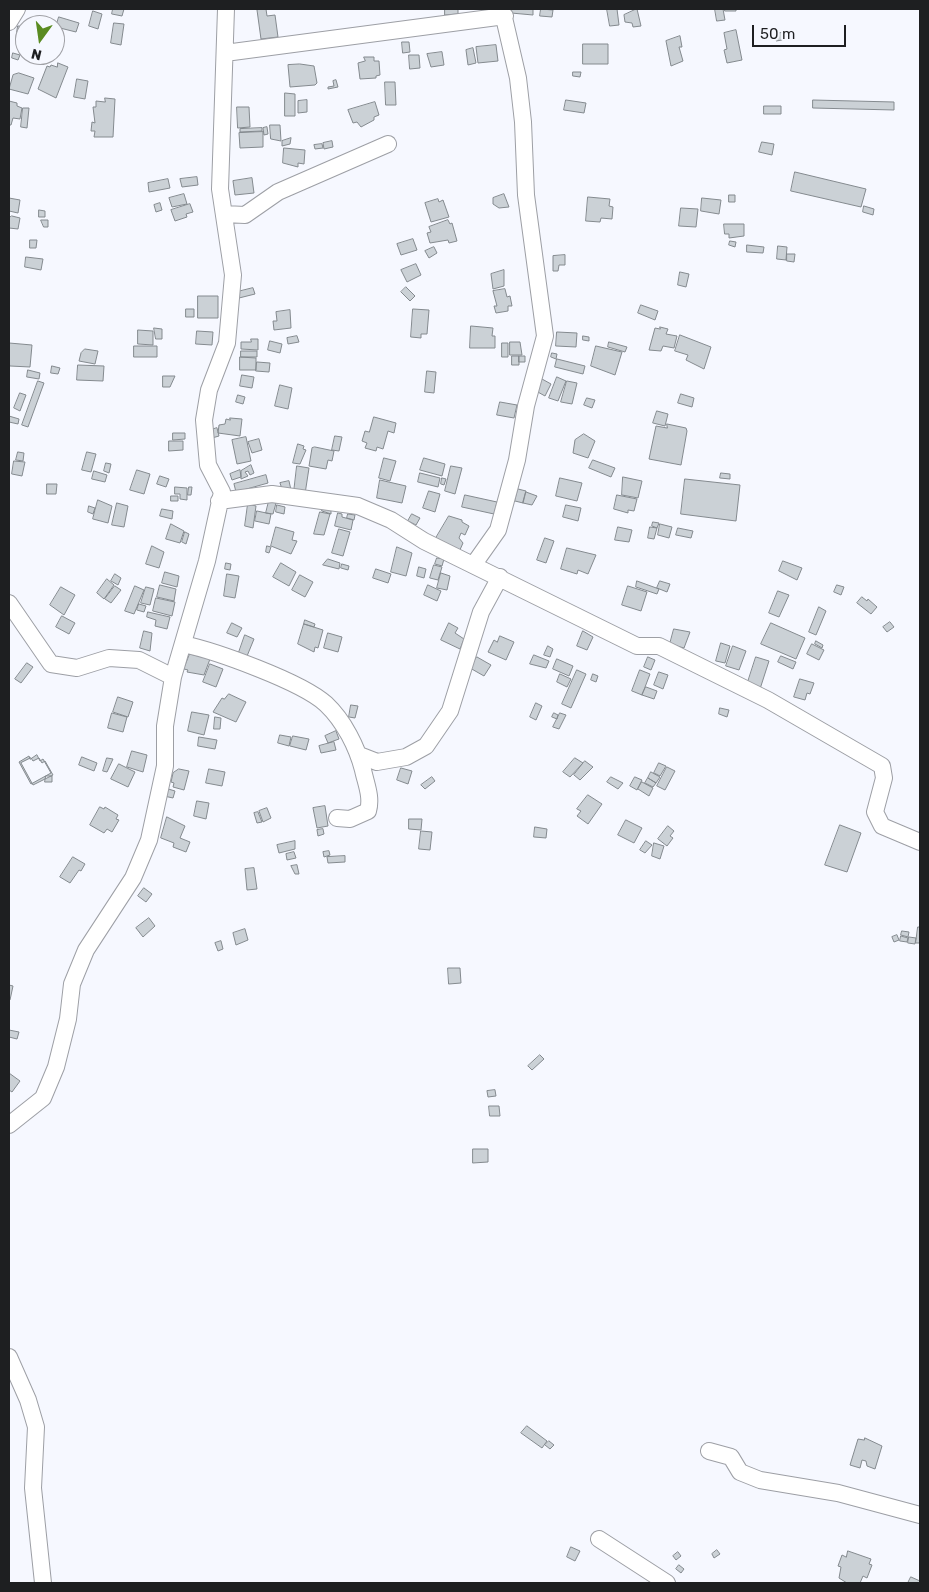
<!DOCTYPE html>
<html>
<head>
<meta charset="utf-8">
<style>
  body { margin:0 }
  #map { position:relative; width:929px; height:1592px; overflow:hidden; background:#f6f8ff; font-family:Rubik,sans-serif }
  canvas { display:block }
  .frame { position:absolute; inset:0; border:10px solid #1e1f21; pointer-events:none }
  .north { position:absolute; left:15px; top:15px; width:50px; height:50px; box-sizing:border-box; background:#f6f8ff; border:1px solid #a0a1a6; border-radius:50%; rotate:194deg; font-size:14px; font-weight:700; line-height:20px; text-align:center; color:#1e1f21 }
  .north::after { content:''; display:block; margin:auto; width:18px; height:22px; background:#5a8b21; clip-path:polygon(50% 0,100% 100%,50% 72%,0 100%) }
  .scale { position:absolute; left:752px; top:25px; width:94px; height:22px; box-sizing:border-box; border:2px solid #1e1f21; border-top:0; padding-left:6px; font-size:15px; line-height:18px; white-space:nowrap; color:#1e1f21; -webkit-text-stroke:4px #f6f8ff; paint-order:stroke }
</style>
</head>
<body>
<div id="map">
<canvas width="929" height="1592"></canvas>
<div class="frame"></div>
<div class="north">N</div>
<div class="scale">50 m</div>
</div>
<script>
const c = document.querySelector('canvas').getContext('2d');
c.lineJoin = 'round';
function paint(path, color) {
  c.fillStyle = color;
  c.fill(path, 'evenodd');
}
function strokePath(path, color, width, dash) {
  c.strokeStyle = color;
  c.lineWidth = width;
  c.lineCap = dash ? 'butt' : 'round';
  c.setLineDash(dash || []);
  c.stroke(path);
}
const building = new Path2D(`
  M 113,9 L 124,9 L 122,16 L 112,14 Z
  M 266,9 L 267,16 L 275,15 L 278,37 L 261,39 L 257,10 Z
  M 445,9 L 458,9 L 458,14 L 445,15 Z
  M 511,9 L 533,9 L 533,15 L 511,13 Z
  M 541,9 L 553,10 L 552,17 L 540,16 Z
  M 607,9 L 617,9 L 619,25 L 610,26 Z
  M 637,9 L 641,26 L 633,27 L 632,23 L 625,22 L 624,15 Z
  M 715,9 L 723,9 L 725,20 L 717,21 Z
  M 725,9 L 736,9 L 736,11 L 725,11 Z
  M 93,11 L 102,14 L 98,29 L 89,26 Z
  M 59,17 L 79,23 L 76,32 L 56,27 Z
  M 114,23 L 124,24 L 121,45 L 111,43 Z
  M 18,26 L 25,27 L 25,40 L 16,39 Z
  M 736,30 L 742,60 L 727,63 L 724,50 L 727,49 L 724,33 Z
  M 787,32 L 788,39 L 776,41 L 775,34 Z
  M 680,36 L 682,47 L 679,47 L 683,61 L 671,66 L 666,41 Z
  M 402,42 L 409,42 L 410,52 L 403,53 Z
  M 583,44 L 608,44 L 608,64 L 583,64 Z
  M 496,45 L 498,61 L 478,63 L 476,47 Z
  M 473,48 L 476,63 L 468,65 L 466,50 Z
  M 442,52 L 444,65 L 431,67 L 427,54 Z
  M 13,53 L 20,55 L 18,60 L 12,58 Z
  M 409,55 L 419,55 L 420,68 L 410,69 Z
  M 364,57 L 374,57 L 374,61 L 379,61 L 380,75 L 376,76 L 376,78 L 360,79 L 358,63 L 365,61 Z
  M 58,63 L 68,67 L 56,98 L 38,89 L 47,66 L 50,67 L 51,65 L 57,67 Z
  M 300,64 L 314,66 L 317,83 L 315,85 L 290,87 L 288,65 Z
  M 573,72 L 581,72 L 580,77 L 573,76 Z
  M 19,73 L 34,78 L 28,94 L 9,89 L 13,75 Z
  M 77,79 L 88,81 L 85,99 L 74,97 Z
  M 336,80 L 338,87 L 328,89 L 328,87 L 334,86 L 333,81 Z
  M 385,82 L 395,82 L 396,105 L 386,105 Z
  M 285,93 L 295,94 L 295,116 L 285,116 Z
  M 105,98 L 115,99 L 113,137 L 94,137 L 95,131 L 91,131 L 92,122 L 95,123 L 93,107 L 96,107 L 96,101 L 105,102 Z
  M 307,100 L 307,112 L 298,113 L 298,101 Z
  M 566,100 L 586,103 L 584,113 L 564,110 Z
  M 813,100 L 894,102 L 894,110 L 813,108 Z
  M 9,101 L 17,103 L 17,106 L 22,108 L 20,119 L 13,118 L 11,125 L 9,125 Z
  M 375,102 L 379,115 L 374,117 L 374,120 L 361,127 L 357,122 L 353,123 L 348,110 Z
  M 764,106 L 781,106 L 781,114 L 764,114 Z
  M 237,107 L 249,107 L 250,127 L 238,128 Z
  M 23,108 L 29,108 L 27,128 L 21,127 Z
  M 270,125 L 280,125 L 281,141 L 271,139 Z
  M 267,127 L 268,134 L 264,135 L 263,128 Z
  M 262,128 L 262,131 L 240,132 L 240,129 Z
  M 263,132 L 263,147 L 240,148 L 239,133 Z
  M 291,138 L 290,144 L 282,146 L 282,141 Z
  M 332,141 L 333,147 L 324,149 L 323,143 Z
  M 762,142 L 774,144 L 772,155 L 759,152 Z
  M 322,144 L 323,148 L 315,149 L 314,145 Z
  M 284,148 L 305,150 L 304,164 L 298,163 L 298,167 L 283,163 Z
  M 795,172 L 866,189 L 861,207 L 791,191 Z
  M 197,177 L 198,185 L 182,187 L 180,179 Z
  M 252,178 L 254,193 L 235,195 L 233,181 Z
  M 168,179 L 170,188 L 149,192 L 148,183 Z
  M 184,194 L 187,204 L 172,207 L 169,198 Z
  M 504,194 L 509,207 L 499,208 L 493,204 L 493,198 Z
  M 729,195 L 735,195 L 735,202 L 729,202 Z
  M 588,197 L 610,199 L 609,206 L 613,207 L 612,219 L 601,218 L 600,222 L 586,221 Z
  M 9,198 L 20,200 L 18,213 L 9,211 Z
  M 702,198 L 721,200 L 719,214 L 701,211 Z
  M 438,199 L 439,202 L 443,200 L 449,217 L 431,222 L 425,203 Z
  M 160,203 L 162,210 L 156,212 L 154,205 Z
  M 190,204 L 193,212 L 186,214 L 187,217 L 175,221 L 171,210 Z
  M 864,206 L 874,209 L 873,215 L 863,212 Z
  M 681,208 L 698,209 L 696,227 L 679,226 Z
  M 39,210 L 45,211 L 45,217 L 39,217 Z
  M 12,216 L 20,218 L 18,229 L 9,228 L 9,218 Z
  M 41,220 L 48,220 L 48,227 L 44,227 Z
  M 448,220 L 450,224 L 452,223 L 457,241 L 449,243 L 448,240 L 430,243 L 427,233 L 431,232 L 429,227 Z
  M 724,224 L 744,224 L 744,236 L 729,238 L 729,234 L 725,234 Z
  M 413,239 L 417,250 L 401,255 L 397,244 Z
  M 30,240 L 37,240 L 36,248 L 30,248 Z
  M 730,241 L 736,242 L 735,247 L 729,245 Z
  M 747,245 L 764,247 L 763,253 L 747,252 Z
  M 778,246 L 787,247 L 786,260 L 777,259 Z
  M 434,247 L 437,253 L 429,258 L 425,251 Z
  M 787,254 L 795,254 L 794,262 L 787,261 Z
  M 565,255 L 565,265 L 559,265 L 558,271 L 553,271 L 553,256 Z
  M 26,257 L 43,259 L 41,270 L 25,267 Z
  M 416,264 L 421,275 L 407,282 L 401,270 Z
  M 504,270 L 504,286 L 493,289 L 491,274 Z
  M 680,272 L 689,274 L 686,287 L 678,285 Z
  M 406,287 L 415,296 L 410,301 L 401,292 Z
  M 253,288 L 255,294 L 239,298 L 237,292 Z
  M 505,289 L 507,297 L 510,296 L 512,306 L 508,306 L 508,311 L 496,313 L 494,306 L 497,306 L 493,291 Z
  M 198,296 L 218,296 L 218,318 L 198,318 Z
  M 641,305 L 658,311 L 655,320 L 638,313 Z
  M 186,309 L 194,309 L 194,317 L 186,317 Z
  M 413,309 L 429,310 L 427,334 L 421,334 L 421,338 L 411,337 Z
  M 290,310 L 291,328 L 274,330 L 273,321 L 277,321 L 276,312 Z
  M 471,326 L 493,328 L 492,336 L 495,336 L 495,348 L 470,348 Z
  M 660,327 L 668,329 L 666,334 L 677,336 L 674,348 L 663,346 L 661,351 L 649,350 L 655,328 L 660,329 Z
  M 154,328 L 162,329 L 162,339 L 156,339 Z
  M 138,330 L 153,331 L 153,345 L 138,344 Z
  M 197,331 L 213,332 L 212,345 L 196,344 Z
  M 557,332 L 577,333 L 576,347 L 556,346 Z
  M 680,335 L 711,347 L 704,369 L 686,360 L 688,355 L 675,351 Z
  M 297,336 L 299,342 L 288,344 L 287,338 Z
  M 583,336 L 589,337 L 589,341 L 583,340 Z
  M 251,339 L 258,339 L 258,350 L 241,349 L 241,342 L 251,342 Z
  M 270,341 L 282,344 L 280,353 L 268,350 Z
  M 510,342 L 520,342 L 522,355 L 510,355 Z
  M 609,342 L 627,347 L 625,352 L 608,347 Z
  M 9,343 L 32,345 L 30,367 L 10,366 Z
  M 502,343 L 508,343 L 508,357 L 502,357 Z
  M 134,346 L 157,346 L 157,357 L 134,357 Z
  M 596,346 L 622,352 L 615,375 L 591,366 Z
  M 85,349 L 98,351 L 95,364 L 79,361 L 81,353 Z
  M 241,351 L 257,351 L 257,357 L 241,357 Z
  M 552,353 L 557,354 L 556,359 L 551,357 Z
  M 512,356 L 519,356 L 519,365 L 512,365 Z
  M 519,356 L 525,356 L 525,362 L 519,362 Z
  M 240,357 L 256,358 L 256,370 L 240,370 Z
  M 557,359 L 585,366 L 583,374 L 555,367 Z
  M 257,362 L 270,363 L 269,372 L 256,371 Z
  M 78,365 L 104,366 L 103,381 L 77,380 Z
  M 52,366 L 60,368 L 58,374 L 51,373 Z
  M 28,370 L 40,373 L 39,379 L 27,377 Z
  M 427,371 L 436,372 L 434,393 L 425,392 Z
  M 242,375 L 254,377 L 252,388 L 240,386 Z
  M 163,376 L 175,376 L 170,387 L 163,387 Z
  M 557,377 L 566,381 L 558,401 L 549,398 Z
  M 542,379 L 551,384 L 545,396 L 536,391 Z
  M 38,381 L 44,383 L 28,427 L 22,425 Z
  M 567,381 L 577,383 L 572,404 L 561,402 Z
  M 280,385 L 292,388 L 288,409 L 275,406 Z
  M 20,393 L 26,395 L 20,411 L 14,408 Z
  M 681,394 L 694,398 L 692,407 L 678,403 Z
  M 238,395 L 245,397 L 243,404 L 236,402 Z
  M 587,398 L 595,400 L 592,408 L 584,405 Z
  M 500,402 L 517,405 L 514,418 L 497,415 Z
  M 657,411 L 668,414 L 665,426 L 653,423 Z
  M 9,416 L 19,419 L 18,424 L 9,422 Z
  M 374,417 L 396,423 L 394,433 L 388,431 L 383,449 L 377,447 L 376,451 L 365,448 L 367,443 L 362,441 L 365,431 L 369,432 Z
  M 230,418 L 242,419 L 240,436 L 218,433 L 219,425 L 225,424 L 226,419 L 230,420 Z
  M 667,424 L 686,428 L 687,431 L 681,465 L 649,459 L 656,426 L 667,428 Z
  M 217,428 L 219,436 L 212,438 L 211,430 Z
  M 173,433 L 185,433 L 185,439 L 173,440 Z
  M 584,434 L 595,441 L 588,458 L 573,453 L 575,440 Z
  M 335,436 L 342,437 L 339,451 L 332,450 Z
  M 246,437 L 251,461 L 237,464 L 232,440 Z
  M 259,439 L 262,450 L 252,453 L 248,442 Z
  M 169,441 L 183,441 L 183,450 L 169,451 Z
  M 298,444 L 304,446 L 303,449 L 306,450 L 300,464 L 293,463 Z
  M 315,447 L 334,451 L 332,461 L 328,460 L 326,469 L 309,466 L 312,448 Z
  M 18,452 L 24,453 L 23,461 L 16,460 Z
  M 87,452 L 96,454 L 91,472 L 82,470 Z
  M 384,458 L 396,461 L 390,481 L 379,478 Z
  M 424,458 L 445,464 L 442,476 L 420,470 Z
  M 593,460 L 615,468 L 611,477 L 589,468 Z
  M 14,461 L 25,462 L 22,476 L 12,474 Z
  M 106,463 L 111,464 L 109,473 L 104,471 Z
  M 251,465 L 254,473 L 250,475 L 248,471 L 245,472 L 248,476 L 241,479 L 241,471 Z
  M 297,466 L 309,468 L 305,494 L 294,492 Z
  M 451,466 L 462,468 L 455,494 L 445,491 Z
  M 137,470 L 150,474 L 144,494 L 130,490 Z
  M 240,470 L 241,477 L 232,480 L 230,474 Z
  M 94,471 L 107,475 L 105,482 L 92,479 Z
  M 420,473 L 440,478 L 438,487 L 418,482 Z
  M 721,473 L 730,474 L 730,479 L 720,478 Z
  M 266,475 L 268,483 L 236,492 L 234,484 Z
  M 160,476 L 169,479 L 166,487 L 157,484 Z
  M 623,477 L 642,481 L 638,498 L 622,495 Z
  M 442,478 L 446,479 L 444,485 L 441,484 Z
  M 560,478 L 582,483 L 577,501 L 556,496 Z
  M 685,479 L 740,485 L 736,521 L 681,514 Z
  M 380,480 L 406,486 L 402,503 L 377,498 Z
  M 289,481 L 291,490 L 283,492 L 280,483 Z
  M 47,484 L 57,484 L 56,494 L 47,494 Z
  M 175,487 L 187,488 L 187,500 L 180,499 L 180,494 L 175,494 Z
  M 189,487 L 192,487 L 191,495 L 188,495 Z
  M 518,489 L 526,491 L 523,503 L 515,501 Z
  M 429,491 L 440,494 L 435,512 L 423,508 Z
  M 526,492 L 537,496 L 532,505 L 523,503 Z
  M 465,495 L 497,502 L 494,514 L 462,507 Z
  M 617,495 L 637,499 L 634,511 L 628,510 L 628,513 L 614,509 Z
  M 171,496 L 178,496 L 178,501 L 171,501 Z
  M 98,500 L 112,506 L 108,523 L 93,519 Z
  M 269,501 L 276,503 L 273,514 L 266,513 Z
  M 117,503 L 128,506 L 124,527 L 112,525 Z
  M 248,504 L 256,506 L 253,528 L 245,526 Z
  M 277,505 L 285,507 L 284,514 L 276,512 Z
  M 566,505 L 581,508 L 578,521 L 563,517 Z
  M 89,506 L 95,508 L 93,514 L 88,512 Z
  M 322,508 L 331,510 L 331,514 L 322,511 Z
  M 162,509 L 173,511 L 172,519 L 160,516 Z
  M 257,511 L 271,514 L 269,524 L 255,521 Z
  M 320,512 L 330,514 L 324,535 L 314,534 Z
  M 338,513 L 342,514 L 342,517 L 353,520 L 351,530 L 335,526 Z
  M 348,514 L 355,515 L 354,520 L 347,518 Z
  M 412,514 L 420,518 L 416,525 L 408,521 Z
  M 449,516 L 462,520 L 462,522 L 469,526 L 465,535 L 461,533 L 459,538 L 463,543 L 459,552 L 438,543 L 440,540 L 436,538 Z
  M 653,522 L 659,523 L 657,528 L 652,526 Z
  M 171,524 L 184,531 L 180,543 L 166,539 Z
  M 660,524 L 672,527 L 669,538 L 658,535 Z
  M 276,527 L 294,532 L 292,540 L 297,541 L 291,554 L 271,546 Z
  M 618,527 L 632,530 L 629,542 L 615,540 Z
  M 650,527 L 657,528 L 654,539 L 648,538 Z
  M 678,528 L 693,531 L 691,538 L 676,535 Z
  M 339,529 L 350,532 L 343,556 L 332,553 Z
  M 185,532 L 189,534 L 186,544 L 182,542 Z
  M 545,538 L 554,541 L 546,563 L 537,560 Z
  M 152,546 L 164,552 L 159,568 L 146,564 Z
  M 267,546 L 271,547 L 269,553 L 266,552 Z
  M 397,547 L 412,553 L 406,576 L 391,572 Z
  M 567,548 L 596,555 L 588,574 L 578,570 L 577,574 L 561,569 Z
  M 437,558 L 444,559 L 442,566 L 435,564 Z
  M 328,559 L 340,563 L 339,569 L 323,565 Z
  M 783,561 L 802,568 L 797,580 L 779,571 Z
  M 226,563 L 231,564 L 230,570 L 225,569 Z
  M 281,563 L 296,572 L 289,586 L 273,577 Z
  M 342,564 L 349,566 L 348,570 L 341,568 Z
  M 434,565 L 442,567 L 438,580 L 430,578 Z
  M 419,567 L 426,569 L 424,578 L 417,576 Z
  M 376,569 L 391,574 L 388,583 L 373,578 Z
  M 165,572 L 179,576 L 177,587 L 162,583 Z
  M 441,573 L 450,576 L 447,590 L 437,588 Z
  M 115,574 L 121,578 L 118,585 L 111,581 Z
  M 227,574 L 239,576 L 235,598 L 224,596 Z
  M 300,575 L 313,582 L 305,597 L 292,590 Z
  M 107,579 L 114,585 L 104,599 L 97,593 Z
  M 637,581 L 659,589 L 657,594 L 636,587 Z
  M 660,581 L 670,584 L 667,592 L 657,588 Z
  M 160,585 L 176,589 L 174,601 L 157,597 Z
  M 428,585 L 441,591 L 437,601 L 424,595 Z
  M 837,585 L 844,587 L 841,595 L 834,592 Z
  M 115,586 L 121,590 L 111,603 L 105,599 Z
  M 135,586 L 144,590 L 134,614 L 125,611 Z
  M 628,586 L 647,592 L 641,611 L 622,605 Z
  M 61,587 L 75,595 L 64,615 L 50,605 Z
  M 146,587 L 154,589 L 150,605 L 141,603 Z
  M 778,591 L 789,595 L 779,617 L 769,613 Z
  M 862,597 L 867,601 L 868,599 L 877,607 L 871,614 L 857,603 Z
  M 156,598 L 175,602 L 172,616 L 153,611 Z
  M 139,604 L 146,606 L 144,612 L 137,610 Z
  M 819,607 L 826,611 L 816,635 L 809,632 Z
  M 148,612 L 170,617 L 167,629 L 155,626 L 156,620 L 147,617 Z
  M 62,616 L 75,623 L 69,634 L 56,627 Z
  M 305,620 L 315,624 L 314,627 L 304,624 Z
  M 890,622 L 894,627 L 887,632 L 883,627 Z
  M 232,623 L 242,628 L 237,637 L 227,633 Z
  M 449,623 L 458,628 L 455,633 L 464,639 L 460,649 L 441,640 Z
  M 771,623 L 805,638 L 796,659 L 761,644 Z
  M 304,624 L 323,630 L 318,648 L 315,647 L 314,652 L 298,644 Z
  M 674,629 L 690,632 L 684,648 L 670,644 Z
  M 144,631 L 152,633 L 150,651 L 140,648 Z
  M 583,631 L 593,637 L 587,650 L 577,646 Z
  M 328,633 L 342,637 L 338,652 L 324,648 Z
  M 245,635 L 254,639 L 245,661 L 237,658 Z
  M 500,636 L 514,642 L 506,660 L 488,652 L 494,640 L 497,642 Z
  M 816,641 L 823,645 L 822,648 L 815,644 Z
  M 721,643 L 730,646 L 725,663 L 716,661 Z
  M 812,644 L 824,650 L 819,660 L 807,654 Z
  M 548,646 L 553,649 L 550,657 L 544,655 Z
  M 733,646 L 746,651 L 739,670 L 726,666 Z
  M 190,654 L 210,659 L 204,675 L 187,672 L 188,670 L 184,669 Z
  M 534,655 L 549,661 L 546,668 L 530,664 Z
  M 781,656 L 796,662 L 793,669 L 778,662 Z
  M 477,657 L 491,665 L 484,676 L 470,668 Z
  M 648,657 L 655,660 L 651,670 L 644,667 Z
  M 756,657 L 769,661 L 760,689 L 747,685 Z
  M 557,659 L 573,666 L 569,676 L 553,669 Z
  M 27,663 L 33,667 L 21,683 L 15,679 Z
  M 210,664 L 223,669 L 216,687 L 203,682 Z
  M 577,670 L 586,674 L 571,708 L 562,704 Z
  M 640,670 L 650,674 L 642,695 L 632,691 Z
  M 659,672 L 668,675 L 663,689 L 654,685 Z
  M 560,674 L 571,679 L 567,687 L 557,682 Z
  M 593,674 L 598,676 L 596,682 L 591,680 Z
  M 800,679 L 814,683 L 810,694 L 807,693 L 805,700 L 794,697 Z
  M 646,687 L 657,691 L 654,699 L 642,695 Z
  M 229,694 L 246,702 L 236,722 L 213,712 L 222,698 L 224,699 Z
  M 118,697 L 133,702 L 128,717 L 113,712 Z
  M 536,703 L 542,706 L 536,720 L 530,717 Z
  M 351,705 L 358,706 L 355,718 L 349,717 Z
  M 720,708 L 729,710 L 727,717 L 719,714 Z
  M 192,712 L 209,715 L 204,735 L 188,731 Z
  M 112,713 L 127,717 L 123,732 L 108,728 Z
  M 554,713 L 558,715 L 557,719 L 552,717 Z
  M 560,713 L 566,715 L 559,729 L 553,727 Z
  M 215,717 L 221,718 L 220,729 L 214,729 Z
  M 336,731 L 339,739 L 328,743 L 325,736 Z
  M 280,735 L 291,737 L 289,746 L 278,743 Z
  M 293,736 L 309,739 L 306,750 L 290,746 Z
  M 199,737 L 217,740 L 215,749 L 198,746 Z
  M 334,742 L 336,750 L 321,753 L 319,746 Z
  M 132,751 L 147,755 L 143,772 L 127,767 Z
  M 37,755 L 40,761 L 43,759 L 51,773 L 31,784 L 19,762 L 29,756 L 30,759 Z
  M 82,757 L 97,763 L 94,771 L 79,765 Z
  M 31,758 L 33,761 L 39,758 L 42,763 L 45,761 L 53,775 L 33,785 L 21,763 Z
  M 107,758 L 113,759 L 107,772 L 103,771 Z
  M 575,758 L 583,763 L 570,777 L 563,772 Z
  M 585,761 L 593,767 L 580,780 L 574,775 Z
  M 659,763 L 666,766 L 660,776 L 654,773 Z
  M 119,764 L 135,772 L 128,787 L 111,779 Z
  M 667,767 L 675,771 L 665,790 L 657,786 Z
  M 401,768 L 412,771 L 408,784 L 397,780 Z
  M 179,769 L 189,771 L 184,790 L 173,787 L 174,783 L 171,782 L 173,773 Z
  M 209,769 L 225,772 L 222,786 L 206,783 Z
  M 651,772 L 660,777 L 656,783 L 648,778 Z
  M 46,776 L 52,776 L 52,782 L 45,782 Z
  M 432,777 L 435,781 L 425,789 L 421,785 Z
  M 611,777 L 623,783 L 618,789 L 607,782 Z
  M 635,777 L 642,780 L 637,790 L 630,786 Z
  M 648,778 L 656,783 L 653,787 L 645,783 Z
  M 642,782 L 653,788 L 649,796 L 638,789 Z
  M 165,788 L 175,791 L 173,798 L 164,796 Z
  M 588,795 L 602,804 L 588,824 L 577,816 L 581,811 L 577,809 Z
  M 197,801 L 209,803 L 206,819 L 194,816 Z
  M 325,806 L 328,826 L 317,828 L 313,808 Z
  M 100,807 L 104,809 L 105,807 L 118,815 L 116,819 L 119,820 L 112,832 L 107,829 L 104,833 L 90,825 Z
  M 267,808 L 271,818 L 263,822 L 259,811 Z
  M 258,812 L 262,822 L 257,823 L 254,813 Z
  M 167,817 L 185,826 L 180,838 L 190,842 L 186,852 L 173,847 L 174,843 L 161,838 Z
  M 409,819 L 422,819 L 421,830 L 409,829 Z
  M 626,820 L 642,828 L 634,843 L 618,835 Z
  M 840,825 L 861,833 L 847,872 L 825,865 Z
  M 668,826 L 674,831 L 670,836 L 673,838 L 667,846 L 658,839 Z
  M 535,827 L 547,829 L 546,838 L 534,837 Z
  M 323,829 L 324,834 L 318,836 L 317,830 Z
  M 421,831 L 432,832 L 430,850 L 419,849 Z
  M 295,841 L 295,849 L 279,853 L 277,845 Z
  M 646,841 L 652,845 L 645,853 L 640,850 Z
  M 654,843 L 664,846 L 660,859 L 652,856 Z
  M 329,851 L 330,855 L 324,857 L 323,852 Z
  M 294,852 L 296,858 L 287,860 L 286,854 Z
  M 345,856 L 345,862 L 328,863 L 327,857 Z
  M 73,857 L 85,864 L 81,871 L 79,870 L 70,883 L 60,877 Z
  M 297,865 L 299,874 L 295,874 L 291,866 Z
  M 254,868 L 257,889 L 247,890 L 245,869 Z
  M 144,888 L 152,894 L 146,902 L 138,896 Z
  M 149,918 L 155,926 L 143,937 L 136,928 Z
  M 918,927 L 920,927 L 920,943 L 916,943 Z
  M 245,929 L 248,940 L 236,945 L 233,933 Z
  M 902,931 L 909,932 L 908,937 L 901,935 Z
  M 897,935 L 899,940 L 894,942 L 892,937 Z
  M 901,936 L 908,938 L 907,942 L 900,941 Z
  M 909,937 L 916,938 L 915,944 L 908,943 Z
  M 221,941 L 223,949 L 218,951 L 215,943 Z
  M 448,968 L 460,968 L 461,983 L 449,984 Z
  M 9,985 L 13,986 L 10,1000 L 9,999 Z
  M 9,1030 L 19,1032 L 17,1039 L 9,1037 Z
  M 540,1055 L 544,1059 L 532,1070 L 528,1066 Z
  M 9,1073 L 20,1081 L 12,1092 L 9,1090 Z
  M 495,1090 L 496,1096 L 488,1097 L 487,1091 Z
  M 489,1106 L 499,1106 L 500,1116 L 490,1116 Z
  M 473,1149 L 488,1149 L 488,1162 L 473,1163 Z
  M 527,1426 L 547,1441 L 542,1448 L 521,1433 Z
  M 865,1438 L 882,1446 L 875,1469 L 867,1466 L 866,1461 L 862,1460 L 860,1468 L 850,1465 L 858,1439 L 864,1440 Z
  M 549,1441 L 554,1445 L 550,1449 L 545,1445 Z
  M 571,1547 L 580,1551 L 575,1561 L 567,1557 Z
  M 717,1550 L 720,1554 L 714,1558 L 712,1554 Z
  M 848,1551 L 871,1559 L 869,1564 L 872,1565 L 867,1578 L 863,1576 L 860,1583 L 847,1583 L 839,1578 L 841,1567 L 838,1566 L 842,1555 L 846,1557 Z
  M 678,1552 L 681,1556 L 676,1560 L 673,1556 Z
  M 679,1565 L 684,1569 L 681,1573 L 676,1569 Z
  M 911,1577 L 920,1581 L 920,1583 L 908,1583 Z`);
const minor = new Path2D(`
  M 9,22 L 17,9
  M 225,53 L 505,16
  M 224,214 L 245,215 L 278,192 L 388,144
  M 219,501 L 272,494 L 358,506 L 391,520 L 424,541 L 637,646 L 659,646 L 768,700 L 882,766 L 884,778 L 875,812 L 882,826 L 920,842
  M 474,564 L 498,530 L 517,460 L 526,406 L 545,336 L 526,195 L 523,122 L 518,78 L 502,9
  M 9,603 L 51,664 L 77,668 L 109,658 L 139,660 L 173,677
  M 183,644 C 216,651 302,682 326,704 C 344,721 357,747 363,770 C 366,784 372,797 368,811 L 350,819 L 337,818
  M 359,755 L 377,762 L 406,757 L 426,746 L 450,711 L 481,612 L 500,577
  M 9,1125 L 43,1098 L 56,1067 L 68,1019 L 72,984 L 86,950 L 133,878 L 149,840 L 165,766 L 165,726 L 173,677 L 207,561 L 222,492 L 208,465 L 204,420 L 209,390 L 227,343 L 233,275 L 220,189 L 226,9
  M 9,1357 L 28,1400 L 36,1427 L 33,1488 L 43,1583
  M 709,1451 L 731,1457 L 740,1472 L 760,1480 L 838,1493 L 920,1515
  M 599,1539 L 667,1583`);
paint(building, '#cbd1d6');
strokePath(building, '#848a8f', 1);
strokePath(minor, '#9d9fa5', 18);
strokePath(minor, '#fff', 16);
</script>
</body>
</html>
